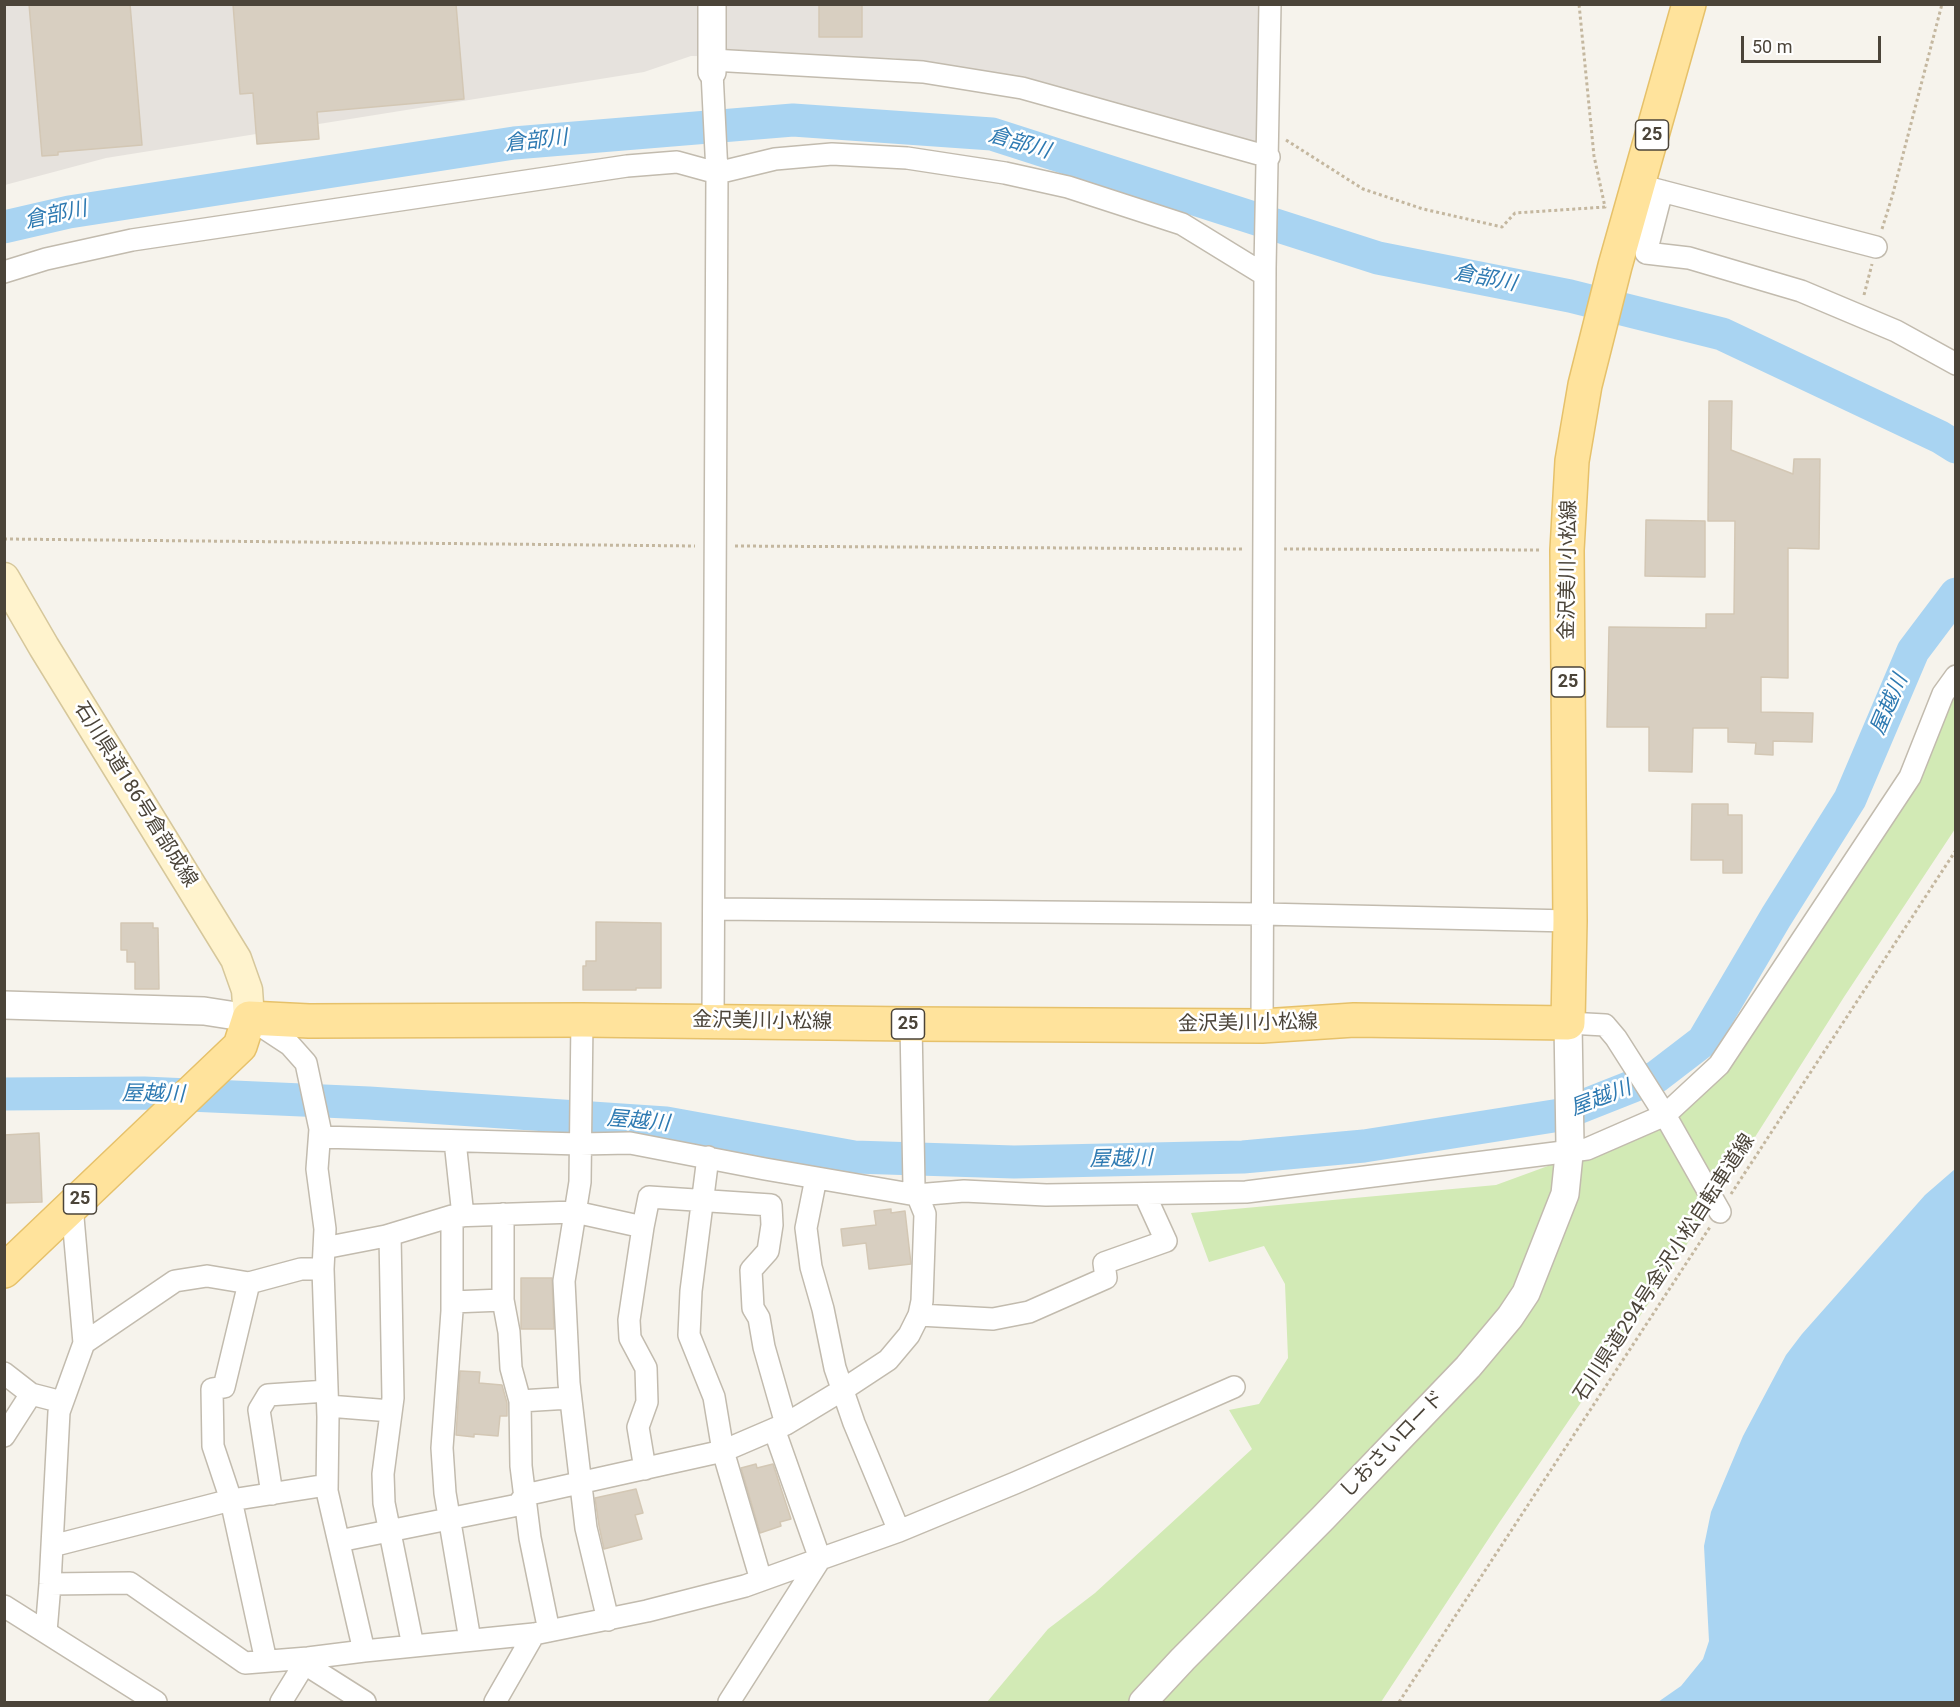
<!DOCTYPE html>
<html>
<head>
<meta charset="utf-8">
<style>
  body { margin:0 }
  #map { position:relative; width:1960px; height:1707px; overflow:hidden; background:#f6f3ec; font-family:Roboto,sans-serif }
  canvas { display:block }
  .frame { position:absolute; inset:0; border:6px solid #4b4439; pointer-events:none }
  .scale { position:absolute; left:1741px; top:36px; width:140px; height:27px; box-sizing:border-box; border:3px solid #4b4439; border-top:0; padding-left:8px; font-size:18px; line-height:21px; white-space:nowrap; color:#4b4439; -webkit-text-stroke:4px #fff; paint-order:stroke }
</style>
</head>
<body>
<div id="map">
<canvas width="1960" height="1707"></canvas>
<div class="frame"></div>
<div class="scale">50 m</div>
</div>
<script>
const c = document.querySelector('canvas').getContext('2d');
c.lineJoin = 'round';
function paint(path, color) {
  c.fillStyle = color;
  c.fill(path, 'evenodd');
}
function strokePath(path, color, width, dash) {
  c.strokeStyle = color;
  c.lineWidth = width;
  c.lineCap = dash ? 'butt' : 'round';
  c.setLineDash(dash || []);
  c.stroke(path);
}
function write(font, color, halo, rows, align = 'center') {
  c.font = font + ' Roboto,"Noto Sans JP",sans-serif';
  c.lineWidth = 5;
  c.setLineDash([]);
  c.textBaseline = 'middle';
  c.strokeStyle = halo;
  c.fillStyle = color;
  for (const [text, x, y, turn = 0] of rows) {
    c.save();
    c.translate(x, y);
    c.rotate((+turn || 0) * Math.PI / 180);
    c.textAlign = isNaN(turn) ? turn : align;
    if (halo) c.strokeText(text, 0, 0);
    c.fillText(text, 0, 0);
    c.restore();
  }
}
const industrial = new Path2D(`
  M 5,5 L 1263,5 L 1261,144 L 1089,95 L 894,58 L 691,56 L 644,72 L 106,158 L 5,185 Z`);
const green = new Path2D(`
  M 1955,691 L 1955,829 L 1844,997 L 1661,1285 L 1499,1523 L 1381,1702 L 987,1702 L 1048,1629 L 1095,1593 L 1252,1449 L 1229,1410 L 1259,1404 L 1288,1358 L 1285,1284 L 1264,1246 L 1209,1262 L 1191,1213 L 1496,1185 L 1649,1129 L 1725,1071 L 1837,908 L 1911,786 Z`);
const water = new Path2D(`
  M 1955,1169 L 1955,1702 L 1658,1702 L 1681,1686 L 1703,1659 L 1709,1641 L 1704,1546 L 1711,1512 L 1743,1436 L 1786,1355 L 1802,1334 L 1925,1195 Z`);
const river = new Path2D(`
  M 4,227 L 69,212 L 514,143 L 793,120 L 992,134 L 1378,258 L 1570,296 L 1722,334 L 1940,437 L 1956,447
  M 4,1094 L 144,1093 L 369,1103 L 666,1123 L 854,1157 L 1014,1162 L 1243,1157 L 1364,1146 L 1560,1115 L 1656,1077 L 1703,1041 L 1776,917 L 1850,799 L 1913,651 L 1956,594`);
const building = new Path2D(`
  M 29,4 L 130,4 L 142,145 L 58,152 L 58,155 L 42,156 Z
  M 233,4 L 456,4 L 464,99 L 317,112 L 319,139 L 257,144 L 253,93 L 240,94 Z
  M 819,4 L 862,4 L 862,37 L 819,37 Z
  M 1709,401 L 1732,401 L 1731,450 L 1793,474 L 1794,459 L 1820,459 L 1819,549 L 1788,548 L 1788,678 L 1761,677 L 1761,712 L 1813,713 L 1812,742 L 1773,741 L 1773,755 L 1755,754 L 1756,743 L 1728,742 L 1728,728 L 1693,728 L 1692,772 L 1649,771 L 1649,727 L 1607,727 L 1609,627 L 1706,628 L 1706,614 L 1734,614 L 1735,521 L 1708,521 Z
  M 1646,520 L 1705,521 L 1705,577 L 1645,576 Z
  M 1692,804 L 1728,804 L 1728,815 L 1742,815 L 1742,873 L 1723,873 L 1723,860 L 1691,860 Z
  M 596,922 L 661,923 L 661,988 L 636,988 L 636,990 L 583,990 L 583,966 L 586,966 L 586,961 L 596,961 Z
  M 121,923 L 153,923 L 153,928 L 158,928 L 159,989 L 135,989 L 135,962 L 127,962 L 127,950 L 121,950 Z
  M 39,1133 L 42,1202 L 4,1203 L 4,1135 Z
  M 891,1209 L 891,1213 L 905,1211 L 911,1264 L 869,1269 L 866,1243 L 843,1246 L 841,1229 L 876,1225 L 874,1211 Z
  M 521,1278 L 552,1278 L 554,1329 L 521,1329 Z
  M 460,1371 L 480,1372 L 479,1383 L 502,1385 L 507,1403 L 507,1416 L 500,1416 L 498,1436 L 474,1434 L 474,1437 L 456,1435 Z
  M 756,1464 L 757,1468 L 773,1464 L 791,1519 L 780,1522 L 781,1526 L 760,1533 L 741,1468 Z
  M 636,1489 L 643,1513 L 635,1515 L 642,1539 L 604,1549 L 599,1526 L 595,1498 Z`);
const path = new Path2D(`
  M 1286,140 L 1363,189 L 1423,209 L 1502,227 L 1515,213 L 1605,207 L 1594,156 L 1579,4
  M 1882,229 L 1892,197 L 1942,4
  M 1864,295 L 1872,264
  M 4,539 L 695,546
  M 735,546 L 1244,549
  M 1284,549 L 1541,550
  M 1731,1194 L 1956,850
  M 1399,1702 L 1710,1227`);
const minor = new Path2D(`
  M 712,60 L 923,72 L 1022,88 L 1269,157
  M 712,72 L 717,173 L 713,1021
  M 1650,188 L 1876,247
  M 1662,191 L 1646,253 L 1689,258 L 1801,291 L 1896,331 L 1956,364
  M 4,272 L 46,259 L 132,240 L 627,166 L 677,162 L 717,173 L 775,159 L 832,154 L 907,158 L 1005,173 L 1068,187 L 1182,224 L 1265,275
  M 714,909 L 1263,914 L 1570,921
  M 252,1020 L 290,1045 L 306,1063 L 320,1129 L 317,1169 L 325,1229 L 323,1269 L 328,1417 L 327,1491 L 364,1651
  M 582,1020 L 580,1182 L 564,1281 L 569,1383 L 586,1528 L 608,1620
  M 1568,1023 L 1605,1025 L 1616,1038 L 1665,1115 L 1720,1212
  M 1262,1026 L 1265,268 L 1270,4
  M 320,1137 L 580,1144 L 630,1143 L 765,1169 L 916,1195 L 964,1191 L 1046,1195 L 1246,1192 L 1587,1149 L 1665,1115 L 1719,1065 L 1910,777 L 1943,694 L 1956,676
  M 455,1141 L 463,1216
  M 708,1157 L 691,1291 L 689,1335 L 714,1397 L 723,1451 L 761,1580
  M 816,1178 L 806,1228 L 811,1267 L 823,1309 L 835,1368 L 854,1423 L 899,1531
  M 503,1214 L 503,1300 L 509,1332 L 511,1368 L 520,1401 L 521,1466 L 530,1538 L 549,1631
  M 452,1216 L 452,1311 L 442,1448 L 445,1493 L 470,1640
  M 390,1235 L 393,1398 L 383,1474 L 384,1503 L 413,1646
  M 324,1248 L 386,1236 L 452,1216 L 575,1212 L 643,1227
  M 249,1283 L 224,1387 L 212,1389 L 213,1446 L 231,1500 L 266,1661
  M 452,1302 L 503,1300
  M 919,1315 L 993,1319 L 1029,1312 L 1106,1278 L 1104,1263 L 1166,1241 L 1145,1195
  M 84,1343 L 175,1281 L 207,1276 L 249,1283 L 301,1269 L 323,1269
  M 4,1373 L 31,1394 L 62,1402
  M 520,1401 L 570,1398
  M 328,1406 L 391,1411
  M 774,1429 L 820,1559
  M 4,1436 L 31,1394
  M 645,1469 L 638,1427 L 647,1402 L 646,1368 L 630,1338 L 629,1320 L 643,1227 L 649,1197 L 771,1205 L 772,1225 L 768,1251 L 751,1270 L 753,1308 L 759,1318 L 764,1347 L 786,1424
  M 272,1494 L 259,1410 L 268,1395 L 327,1391
  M 339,1541 L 518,1505 L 525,1495 L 723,1451 L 786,1424 L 844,1389 L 888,1360 L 909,1335 L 919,1315 L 922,1301 L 925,1214 L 914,1187 L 911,1024
  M 52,1546 L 231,1500 L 327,1485
  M 50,1584 L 130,1583 L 245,1663 L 308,1658 L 364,1651 L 534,1634 L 647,1611 L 745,1586 L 820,1559 L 899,1531 L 1015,1483 L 1234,1387
  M 4,1606 L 156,1702
  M 46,1632 L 50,1584 L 59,1412 L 84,1343 L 72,1206
  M 305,1664 L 365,1702
  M 281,1702 L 308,1658
  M 495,1702 L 534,1634
  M 729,1702 L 820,1559`);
const tertiary = new Path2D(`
  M 712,72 L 712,4
  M 4,1005 L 204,1011 L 249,1018
  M 1143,1702 L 1183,1659 L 1323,1518 L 1468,1367 L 1510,1317 L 1526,1293 L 1565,1194 L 1570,1145 L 1568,1023`);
const secondary = new Path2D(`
  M 4,578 L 44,647 L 236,959 L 247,990 L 249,1018`);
const primary = new Path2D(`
  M 4,1271 L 240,1046 L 249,1018 L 309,1021 L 582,1020 L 911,1024 L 1262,1026 L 1354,1020 L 1568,1023 L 1570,921 L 1567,550 L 1572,461 L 1585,385 L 1615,266 L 1689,4`);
const shields = [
  [1652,135,33],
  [1568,682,33],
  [908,1024,33],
  [80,1199,33]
];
const shieldNames = [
  ["25",1652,135],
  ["25",1568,682],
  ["25",908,1024],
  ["25",80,1199]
];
const streetNames = [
  ["金沢美川小松線",1569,570,-89],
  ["石川県道186号倉部成線",135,795,58],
  ["金沢美川小松線",762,1022,1],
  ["金沢美川小松線",1248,1024,-1],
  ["石川県道294号金沢小松自転車道線",1665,1268,-57],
  ["しおさいロード",1393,1445,-46]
];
const waterNames = [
  ["倉部川",536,142,-6],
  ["倉部川",1019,144,16],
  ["倉部川",56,216,-12],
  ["倉部川",1485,279,11],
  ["屋越川",1890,705,-67],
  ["屋越川",153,1095,1],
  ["屋越川",1601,1099,-21],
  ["屋越川",638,1122,5],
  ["屋越川",1121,1160,-1]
];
paint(industrial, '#e6e2dd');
paint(green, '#d2eab5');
paint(water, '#a9d4f2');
strokePath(river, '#a9d4f2', 33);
paint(building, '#d8cfc1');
strokePath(building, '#d3c7b4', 1.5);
strokePath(minor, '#c2bbae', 24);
strokePath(tertiary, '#c2bbae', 30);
strokePath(secondary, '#d6c79b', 33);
strokePath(primary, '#e6c16a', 36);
strokePath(path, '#c4b79f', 3, [3, 3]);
strokePath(minor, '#fff', 21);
strokePath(tertiary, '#fff', 27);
strokePath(secondary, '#fff3cd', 30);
strokePath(primary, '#ffe39c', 33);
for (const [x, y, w] of shields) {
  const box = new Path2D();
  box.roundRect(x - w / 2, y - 15, w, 30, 4.5);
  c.fillStyle = '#fff';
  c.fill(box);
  strokePath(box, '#4b4439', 1.5);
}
write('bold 18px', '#4b4439', null, shieldNames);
write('20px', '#4b4439', '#fff', streetNames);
write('italic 21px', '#2e7ab2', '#fff', waterNames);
</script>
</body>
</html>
